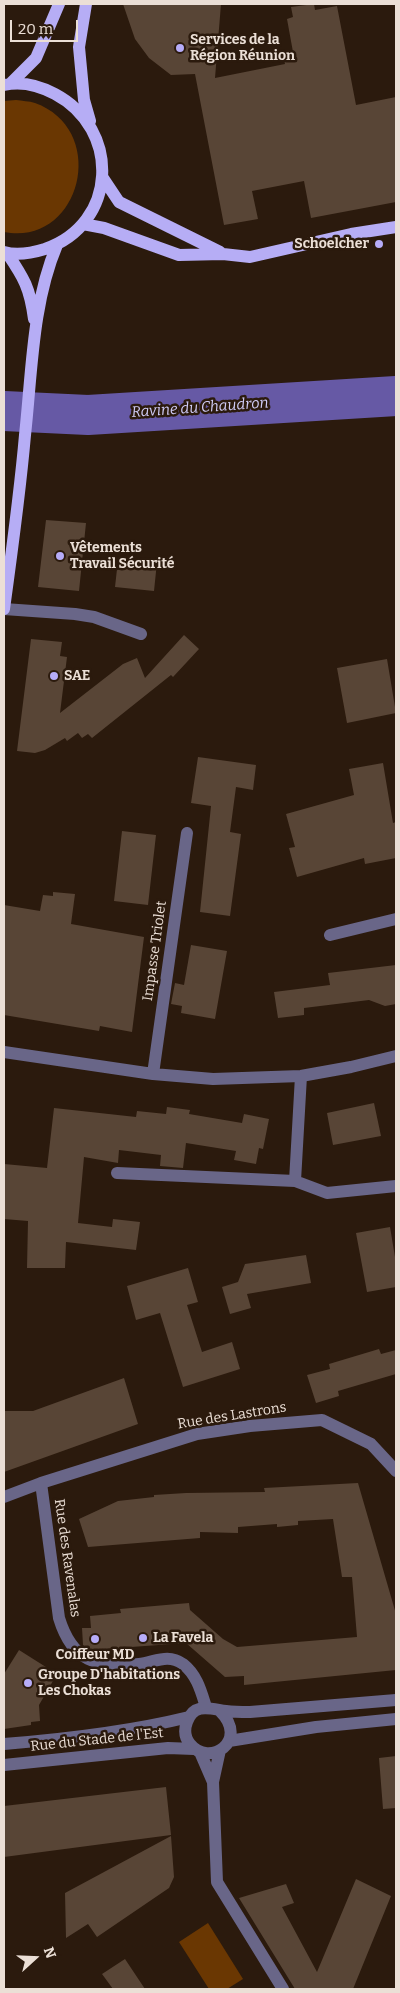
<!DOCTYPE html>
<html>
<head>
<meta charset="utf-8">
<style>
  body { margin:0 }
  #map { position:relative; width:400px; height:1993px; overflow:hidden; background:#2b1a0d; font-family:Bitter,serif }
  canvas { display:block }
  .frame { position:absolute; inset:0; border:5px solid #ebdfd6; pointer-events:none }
  .north { position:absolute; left:10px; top:1933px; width:50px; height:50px; -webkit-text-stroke:4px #2b1a0d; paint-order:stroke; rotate:70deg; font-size:14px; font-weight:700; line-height:20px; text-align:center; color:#ebdfd6 }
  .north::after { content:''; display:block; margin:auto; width:18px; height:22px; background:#ebdfd6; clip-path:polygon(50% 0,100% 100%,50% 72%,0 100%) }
  .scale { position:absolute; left:10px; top:20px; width:68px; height:22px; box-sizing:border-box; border:2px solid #ebdfd6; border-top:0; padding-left:6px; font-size:15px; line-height:18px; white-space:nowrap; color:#ebdfd6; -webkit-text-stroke:4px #2b1a0d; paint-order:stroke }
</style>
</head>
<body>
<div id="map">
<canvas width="400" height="1993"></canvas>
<div class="frame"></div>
<div class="north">N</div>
<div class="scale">20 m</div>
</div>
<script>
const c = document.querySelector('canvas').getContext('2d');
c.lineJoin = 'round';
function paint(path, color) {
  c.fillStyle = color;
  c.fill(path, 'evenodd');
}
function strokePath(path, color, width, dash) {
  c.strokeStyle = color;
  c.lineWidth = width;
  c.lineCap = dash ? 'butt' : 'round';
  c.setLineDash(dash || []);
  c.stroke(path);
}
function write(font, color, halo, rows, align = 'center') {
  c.font = font + ' Bitter,serif';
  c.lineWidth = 5;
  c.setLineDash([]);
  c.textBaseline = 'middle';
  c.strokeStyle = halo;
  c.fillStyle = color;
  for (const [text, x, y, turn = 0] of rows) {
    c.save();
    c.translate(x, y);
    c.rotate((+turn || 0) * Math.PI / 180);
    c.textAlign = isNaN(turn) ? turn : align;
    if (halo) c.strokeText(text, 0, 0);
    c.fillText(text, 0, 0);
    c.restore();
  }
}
const green = new Path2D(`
  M 16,100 C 22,101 29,101 35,103 C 110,130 81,247 4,232 L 4,101 Z
  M 208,1923 L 243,1979 L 227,1989 L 209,1989 L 179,1942 Z`);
const river = new Path2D(`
  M 4,411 L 88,415 L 396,396`);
const building = new Path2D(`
  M 123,4 L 221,4 L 215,78 L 285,64 L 283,54 L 293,52 L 287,19 L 293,17 L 291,7 L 314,4 L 315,10 L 337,6 L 356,105 L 396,97 L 396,202 L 311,218 L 304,181 L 252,191 L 258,219 L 224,225 L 195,74 L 171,75 L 149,58 L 135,39 Z
  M 46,520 L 86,523 L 79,591 L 38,587 Z
  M 124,558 L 157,562 L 154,591 L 115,587 L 117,569 L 122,570 Z
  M 184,635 L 199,649 L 173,677 L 171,675 L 92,738 L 88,734 L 82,738 L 78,733 L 67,741 L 65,738 L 45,750 L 35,753 L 17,751 L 31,639 L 62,642 L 60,656 L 67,657 L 60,713 L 123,664 L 137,658 L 145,678 Z
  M 387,659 L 396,713 L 347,723 L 337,668 Z
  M 198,757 L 256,765 L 253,790 L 236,787 L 230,832 L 241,834 L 230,916 L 200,912 L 211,806 L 191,803 Z
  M 383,763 L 393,823 L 396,822 L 396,858 L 365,864 L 364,858 L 297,877 L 289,848 L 295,847 L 286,814 L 354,795 L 349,769 Z
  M 122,831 L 156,835 L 148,905 L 114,901 Z
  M 53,892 L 75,894 L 71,924 L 144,937 L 132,1032 L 100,1026 L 99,1031 L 4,1015 L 4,905 L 40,911 L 43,895 L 53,896 Z
  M 191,945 L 227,951 L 215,1019 L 181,1013 L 182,1006 L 171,1004 L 175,983 L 184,985 Z
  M 396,965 L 396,1004 L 385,1006 L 369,1000 L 304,1008 L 304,1015 L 278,1018 L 274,992 L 330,985 L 328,973 Z
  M 374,1103 L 381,1136 L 333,1145 L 327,1113 Z
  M 167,1107 L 190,1110 L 189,1114 L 242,1123 L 244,1114 L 269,1119 L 263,1149 L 259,1148 L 256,1164 L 234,1160 L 236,1151 L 186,1143 L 183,1168 L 160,1166 L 161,1155 L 119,1150 L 118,1163 L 84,1157 L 78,1223 L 112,1227 L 113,1219 L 140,1222 L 136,1250 L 66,1242 L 65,1268 L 27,1268 L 28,1221 L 4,1219 L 4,1164 L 47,1168 L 54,1108 L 136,1117 L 137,1111 L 166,1114 Z
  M 390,1227 L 396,1263 L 396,1287 L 367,1292 L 356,1233 Z
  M 306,1255 L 311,1283 L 247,1294 L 251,1308 L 230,1314 L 222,1287 L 238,1282 L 245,1264 Z
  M 188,1268 L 198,1302 L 187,1305 L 202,1352 L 232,1342 L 240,1369 L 183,1387 L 160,1313 L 136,1320 L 127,1286 Z
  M 379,1349 L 381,1354 L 396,1350 L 396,1374 L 338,1391 L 339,1396 L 316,1403 L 307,1375 L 330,1369 L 329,1364 Z
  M 124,1378 L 138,1424 L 4,1472 L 4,1411 L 33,1411 Z
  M 358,1483 L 396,1614 L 396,1670 L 244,1685 L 244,1676 L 225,1677 L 186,1643 L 90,1650 L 83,1645 L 82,1628 L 91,1628 L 90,1616 L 121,1613 L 120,1609 L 189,1603 L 190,1610 L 223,1639 L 237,1647 L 357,1637 L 352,1577 L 342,1577 L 333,1519 L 298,1521 L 298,1525 L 277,1527 L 277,1524 L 238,1527 L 238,1533 L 200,1532 L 200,1538 L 88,1547 L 79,1519 L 118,1501 L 154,1497 L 154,1495 L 186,1493 L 265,1492 L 264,1488 Z
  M 19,1650 L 57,1674 L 39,1705 L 40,1721 L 31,1722 L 31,1725 L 4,1729 L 4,1674 Z
  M 396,1756 L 396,1808 L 383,1809 L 379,1758 Z
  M 166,1787 L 171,1835 L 4,1857 L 4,1806 Z
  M 171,1836 L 174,1877 L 169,1888 L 97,1937 L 88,1924 L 66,1938 L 65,1893 Z
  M 356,1879 L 391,1896 L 353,1989 L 295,1989 L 239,1898 L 286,1884 L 294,1903 L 282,1907 L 317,1972 Z
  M 125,1959 L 145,1989 L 113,1989 L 102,1974 Z`);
const minor = new Path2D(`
  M 4,609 L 75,614 L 94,617 L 141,634
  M 330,935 L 396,919
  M 4,1052 L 153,1074 L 213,1079 L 301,1076 L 351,1067 L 396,1056
  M 153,1074 L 187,833
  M 117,1173 L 295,1181 L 327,1193 L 396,1186
  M 295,1181 L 301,1076
  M 41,1483 L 59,1618 C 72,1661 97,1669 139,1664 C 155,1662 168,1653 183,1664 C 197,1675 201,1691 206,1707
  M 4,1497 L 41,1483 L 197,1434 L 250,1426 L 322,1420 L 371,1444 L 396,1471
  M 220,1711 C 250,1741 209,1768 190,1744 C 185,1738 184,1730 187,1722 C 194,1702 211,1709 226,1711 C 234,1712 242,1712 250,1712 L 396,1700
  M 229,1741 L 316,1727 L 396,1719
  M 4,1744 C 66,1739 128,1732 189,1717
  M 220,1750 L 213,1782 L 217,1882 L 283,1989
  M 200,1752 L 213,1782
  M 4,1765 L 168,1748 L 194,1749`);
const major = new Path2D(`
  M 86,4 L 79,47 L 84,100 L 90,121
  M 11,83 L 36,58 L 59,4
  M 4,85 C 21,81 40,86 55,94 C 121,129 118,224 45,249 C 32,253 17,256 4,252
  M 103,178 L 119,202 L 220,252
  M 83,224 L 104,228 L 179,255 L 223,254 L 250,257 L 351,234 L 396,227
  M 7,253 C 24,278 30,288 34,319
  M 4,609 C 12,551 20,493 25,435 C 32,372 32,304 57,245`);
const markers = [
  [180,48,5,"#b6acf8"],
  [379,244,5,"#b6acf8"],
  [60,556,5,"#b6acf8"],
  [54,676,5,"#b6acf8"],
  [143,1638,5,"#b6acf8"],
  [95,1639,5,"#b6acf8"],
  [28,1683,5,"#b6acf8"]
];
const poiNames = [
  ["Services de la",190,40],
  ["Région Réunion",190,56],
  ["Schoelcher",369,244,"right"],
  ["Vêtements",70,548],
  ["Travail Sécurité",70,564],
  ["SAE",64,676],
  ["La Favela",153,1638],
  ["Coiffeur MD",95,1655,"center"],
  ["Groupe D'habitations",38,1675],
  ["Les Chokas",38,1691]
];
const streetNames = [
  ["Impasse Triolet",155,951,-82],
  ["Rue des Lastrons",232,1416,-9],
  ["Rue des Ravenalas",67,1558,82],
  ["Rue du Stade de l'Est",97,1740,-6]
];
const waterNames = [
  ["Ravine du Chaudron",200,408,-4]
];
paint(green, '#6a3702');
strokePath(river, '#6659a5', 40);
paint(building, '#584536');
strokePath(minor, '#696688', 12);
strokePath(major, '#b6adf5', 12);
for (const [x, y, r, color] of markers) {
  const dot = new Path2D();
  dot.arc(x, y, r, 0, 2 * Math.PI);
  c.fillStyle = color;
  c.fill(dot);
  strokePath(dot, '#2b1a0d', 2);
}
write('bold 14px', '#ebdfd6', '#2b1a0d', poiNames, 'left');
write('14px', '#ebdfd6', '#2b1a0d', streetNames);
write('italic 15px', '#d0ccf7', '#2b1a0d', waterNames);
</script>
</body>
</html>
